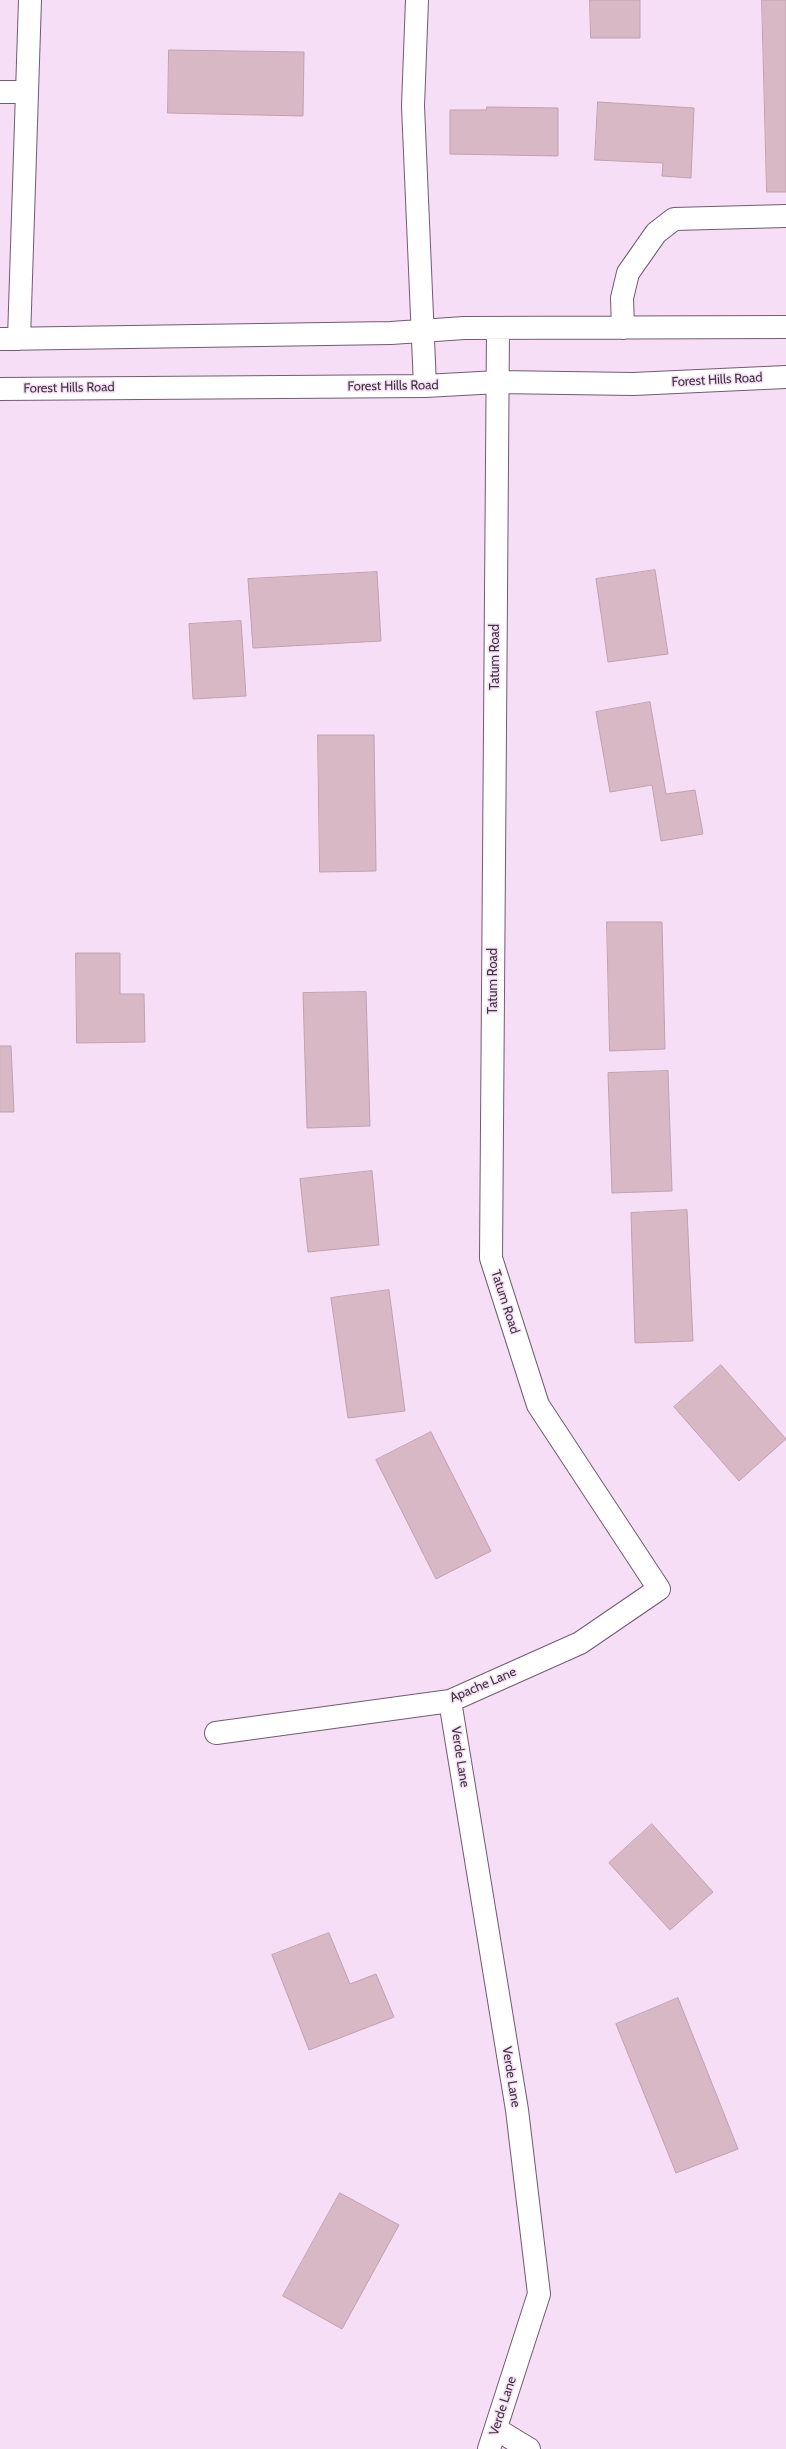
<!DOCTYPE html>
<html>
<head>
<meta charset="utf-8">
<style>
  body { margin:0 }
  canvas { display:block; background:#f6def6 }
</style>
</head>
<body>
<canvas width="786" height="2449"></canvas>
<script>
const c = document.querySelector('canvas').getContext('2d');
c.lineJoin = 'round';
function paint(path, color) {
  c.fillStyle = color;
  c.fill(path, 'evenodd');
}
function strokePath(path, color, width, dash) {
  c.strokeStyle = color;
  c.lineWidth = width;
  c.lineCap = dash ? 'butt' : 'round';
  c.setLineDash(dash || []);
  c.stroke(path);
}
function write(font, color, halo, rows, align = 'center') {
  c.font = font + ' Cabin,sans-serif';
  c.lineWidth = 3;
  c.setLineDash([]);
  c.textBaseline = 'middle';
  c.strokeStyle = halo;
  c.fillStyle = color;
  for (const [text, x, y, turn = 0] of rows) {
    c.save();
    c.translate(x, y);
    c.rotate((+turn || 0) * Math.PI / 180);
    c.textAlign = isNaN(turn) ? turn : align;
    if (halo) c.strokeText(text, 0, 0);
    c.fillText(text, 0, 0);
    c.restore();
  }
}
const building = new Path2D(`
  M 590,0 L 640,0 L 640,38 L 591,38 Z
  M 762,0 L 786,0 L 786,192 L 767,192 Z
  M 169,50 L 304,52 L 303,116 L 168,113 Z
  M 598,102 L 694,108 L 691,178 L 662,176 L 663,163 L 595,160 Z
  M 487,107 L 558,108 L 558,156 L 450,154 L 450,110 L 486,110 Z
  M 655,570 L 668,654 L 608,662 L 596,579 Z
  M 377,572 L 381,641 L 253,648 L 248,579 Z
  M 241,621 L 246,696 L 193,699 L 189,624 Z
  M 650,702 L 666,794 L 695,790 L 703,834 L 661,841 L 652,785 L 610,792 L 596,712 Z
  M 318,735 L 374,735 L 376,871 L 320,872 Z
  M 607,922 L 662,922 L 665,1049 L 610,1051 Z
  M 76,953 L 120,953 L 120,994 L 144,994 L 145,1042 L 77,1043 Z
  M 366,992 L 370,1126 L 307,1128 L 303,993 Z
  M 0,1046 L 11,1046 L 14,1112 L 0,1112 Z
  M 668,1071 L 672,1191 L 612,1193 L 608,1073 Z
  M 372,1171 L 379,1245 L 308,1252 L 300,1179 Z
  M 687,1210 L 693,1341 L 635,1343 L 631,1213 Z
  M 389,1290 L 405,1411 L 348,1418 L 331,1298 Z
  M 721,1365 L 786,1439 L 739,1481 L 674,1407 Z
  M 431,1432 L 491,1551 L 436,1579 L 376,1460 Z
  M 652,1824 L 713,1892 L 670,1930 L 609,1863 Z
  M 329,1933 L 350,1984 L 376,1974 L 394,2017 L 309,2050 L 272,1955 Z
  M 678,1998 L 738,2149 L 676,2173 L 616,2024 Z
  M 340,2193 L 399,2225 L 342,2329 L 283,2296 Z`);
const minor = new Path2D(`
  M 417,0 L 413,106 L 425,386
  M 0,92 L 27,92
  M 623,328 L 622,298 L 628,273 L 656,233 L 674,219 L 786,216
  M 0,339 L 391,333 L 464,328 L 786,327
  M 19,339 L 30,0
  M 0,389 L 425,386 L 498,382 L 633,384 L 786,377
  M 450,1701 L 517,2110 L 539,2294 L 489,2449
  M 216,1733 L 450,1701 L 580,1643 L 659,1589 L 538,1405 L 491,1258 L 498,329
  M 496,2429 L 529,2449`);
const streetNames = [
  ["Forest Hills Road",717,380,-3],
  ["Forest Hills Road",393,386,-1],
  ["Forest Hills Road",69,388,-1],
  ["Tatum Road",495,657,-90],
  ["Tatum Road",493,981,-90],
  ["Tatum Road",505,1302,72],
  ["Apache Lane",483,1685,-23],
  ["Verde Lane",460,1757,81],
  ["Verde Lane",511,2077,81],
  ["Verde Lane",503,2406,-72]
];
paint(building, '#d9b8c5');
strokePath(building, '#c1a1ae', 1);
strokePath(minor, '#725c72', 24);
strokePath(minor, '#fff', 22);
write('13px', '#3e343d', '#f6def6', streetNames);
</script>
</body>
</html>
